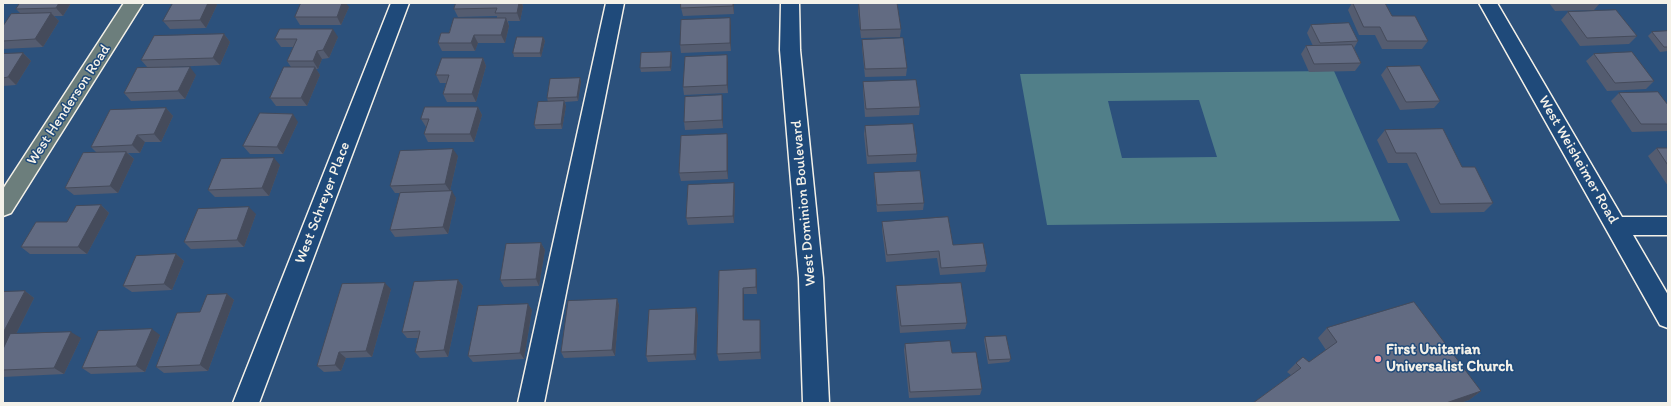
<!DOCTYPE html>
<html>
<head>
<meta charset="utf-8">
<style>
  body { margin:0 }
  #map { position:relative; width:1671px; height:406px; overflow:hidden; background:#2c517c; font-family:Itim,sans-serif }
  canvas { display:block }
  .frame { position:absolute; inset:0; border:4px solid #f4f1e8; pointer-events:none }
</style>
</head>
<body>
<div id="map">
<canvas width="1671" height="406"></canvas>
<div class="frame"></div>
</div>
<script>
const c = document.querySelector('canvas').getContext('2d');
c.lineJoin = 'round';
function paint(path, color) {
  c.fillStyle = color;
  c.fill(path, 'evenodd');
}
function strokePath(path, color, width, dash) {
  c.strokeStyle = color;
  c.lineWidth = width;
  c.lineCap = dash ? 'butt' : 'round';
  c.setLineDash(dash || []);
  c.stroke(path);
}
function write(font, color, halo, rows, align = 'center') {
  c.font = font + ' Itim,sans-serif';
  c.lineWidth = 3;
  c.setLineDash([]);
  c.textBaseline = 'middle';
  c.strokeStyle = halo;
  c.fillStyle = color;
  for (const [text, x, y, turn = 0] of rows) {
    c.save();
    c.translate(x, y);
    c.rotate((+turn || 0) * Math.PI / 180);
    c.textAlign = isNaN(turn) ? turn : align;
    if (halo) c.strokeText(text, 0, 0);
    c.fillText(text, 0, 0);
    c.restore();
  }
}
const green = new Path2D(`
  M 1334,71 L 1400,221 L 1047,225 L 1020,74 ZM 1199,100 L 1217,157 L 1122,158 L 1108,101 Z`);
const minor = new Path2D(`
  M 391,3 L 409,3 L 259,403 L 233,403 Z
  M 606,3 L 624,3 L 544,403 L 518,403 Z
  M 781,3 L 799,3 L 800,50 L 823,278 L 829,403 L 803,403 L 799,278 L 780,50 Z
  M 1479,3 L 1497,3 L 1622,217 L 1668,217 L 1668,235 L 1633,235 L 1668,295 L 1668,328 L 1660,325 Z`);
const major = new Path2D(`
  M 124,3 L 143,3 L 11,213 L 3,216 L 3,189 Z`);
const wall = new Path2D(`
  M 20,3 L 71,3 L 63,16 L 54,16 L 59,21 L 43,47 L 3,49 L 3,26 L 21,14 L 16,9 Z
  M 456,3 L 522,3 L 523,7 L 520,21 L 508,21 L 509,26 L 505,43 L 478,43 L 475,51 L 442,51 L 438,43 L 449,33 L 497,18 L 497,16 L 458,17 L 454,9 Z
  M 681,3 L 734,3 L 734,14 L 683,16 L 681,8 Z
  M 859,3 L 901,29 L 900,37 L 861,38 L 858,11 Z
  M 1352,3 L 1385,3 L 1392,16 L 1428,41 L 1422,49 L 1382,49 L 1375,35 L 1359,35 L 1348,10 Z
  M 1549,3 L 1600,3 L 1594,10 L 1555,11 Z
  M 217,5 L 206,28 L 170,29 L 163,21 Z
  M 349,7 L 341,25 L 300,25 L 295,17 Z
  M 1568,12 L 1637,36 L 1629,44 L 1580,46 L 1561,20 Z
  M 730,18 L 731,26 L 731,51 L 681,53 L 680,45 Z
  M 1311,25 L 1358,41 L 1354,48 L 1361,63 L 1355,71 L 1309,72 L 1301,54 L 1306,46 L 1313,46 L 1307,33 Z
  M 1668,31 L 1668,51 L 1660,52 L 1648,36 L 1652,32 Z
  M 224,34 L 230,42 L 220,65 L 169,67 L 196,75 L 185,99 L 131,101 L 124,93 L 148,68 L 141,60 Z
  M 338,37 L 329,58 L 322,59 L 318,69 L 316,69 L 320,75 L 307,106 L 276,106 L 270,98 L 291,67 L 287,61 L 294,47 L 281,47 L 275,39 Z
  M 543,37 L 545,41 L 541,57 L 514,57 L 513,53 Z
  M 862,40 L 907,68 L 906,76 L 865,77 L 862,48 Z
  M 671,52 L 672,56 L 671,71 L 641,72 L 640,68 Z
  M 23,53 L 31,61 L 16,85 L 3,86 L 3,54 Z
  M 1594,54 L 1654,81 L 1646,89 L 1607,91 L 1586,61 Z
  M 727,55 L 728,63 L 728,93 L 684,95 L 683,87 Z
  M 483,58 L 486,66 L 476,102 L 447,102 L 443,94 L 446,83 L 440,83 L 436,75 Z
  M 1387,67 L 1440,101 L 1434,108 L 1400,110 L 1381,75 Z
  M 580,78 L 581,82 L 578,101 L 565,102 L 566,106 L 562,129 L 536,129 L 534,125 L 548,102 L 547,98 Z
  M 863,82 L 920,107 L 919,115 L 865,117 L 863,90 Z
  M 1619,93 L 1668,105 L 1668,131 L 1632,132 L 1611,101 Z
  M 723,103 L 723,128 L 685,130 L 684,122 Z
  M 478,107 L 482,115 L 474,142 L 428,142 L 424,134 L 427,127 L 426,127 L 421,119 Z
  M 166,108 L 173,116 L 161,142 L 145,142 L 140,153 L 128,153 L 134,159 L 118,193 L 74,195 L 65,188 L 97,153 L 91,147 Z
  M 298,122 L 283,154 L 250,154 L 243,146 Z
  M 865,126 L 917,154 L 916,162 L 867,164 L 864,134 Z
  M 1385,130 L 1462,167 L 1493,203 L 1484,212 L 1431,213 L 1407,163 L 1388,163 L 1377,140 Z
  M 727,134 L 728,142 L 728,179 L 681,181 L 679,173 Z
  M 1657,148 L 1668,148 L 1668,186 L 1648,156 Z
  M 458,156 L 450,191 L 456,198 L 448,234 L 395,237 L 390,230 L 400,193 L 395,193 L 390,186 Z
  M 280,165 L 269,196 L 215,197 L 208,190 Z
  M 874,173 L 924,203 L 923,210 L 877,212 L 874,181 Z
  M 735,191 L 734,223 L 688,225 L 686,218 Z
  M 101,205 L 109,213 L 87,254 L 30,254 L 21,247 L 67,222 Z
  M 256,214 L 244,247 L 191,249 L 184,242 Z
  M 882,222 L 953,245 L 987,265 L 985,272 L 940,275 L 937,258 L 886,262 L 882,229 Z
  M 541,243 L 545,250 L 539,286 L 504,287 L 500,280 Z
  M 176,254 L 184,261 L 172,290 L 132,292 L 123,286 Z
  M 756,269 L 757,276 L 757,294 L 744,294 L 744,320 L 760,320 L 760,326 L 761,359 L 719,361 L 717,354 L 719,271 Z
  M 458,280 L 463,286 L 448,357 L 420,358 L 415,352 L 418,338 L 407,338 L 402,332 Z
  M 896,286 L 967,323 L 965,329 L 900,333 L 896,293 Z
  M 391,289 L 372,357 L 346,358 L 341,371 L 324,372 L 317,366 Z
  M 25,291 L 34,298 L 16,334 L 81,338 L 64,374 L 3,377 L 3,292 Z
  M 227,294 L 234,300 L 208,371 L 164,373 L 156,367 L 200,312 Z
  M 617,299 L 619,305 L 615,356 L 564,358 L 561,352 Z
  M 528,304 L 532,310 L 524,359 L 473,362 L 468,356 Z
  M 698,315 L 696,360 L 648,362 L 646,356 Z
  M 1327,328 L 1481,391 L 1469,400 L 1460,403 L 1253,403 L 1291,375 L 1287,372 L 1296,363 L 1309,362 L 1326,350 L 1318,338 Z
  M 160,335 L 145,372 L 91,374 L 82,368 Z
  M 985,337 L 1011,359 L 1009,362 L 988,364 L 984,340 Z
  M 905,344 L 952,353 L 982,389 L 980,395 L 909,398 L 904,350 Z`);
const shadedWall = new Path2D(`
  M 59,3 L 71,3 L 63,16 L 56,8 Z
  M 208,3 L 216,3 L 217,5 L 206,28 L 200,20 Z
  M 342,3 L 346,3 L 349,7 L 341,25 L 337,17 Z
  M 519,3 L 522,3 L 523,7 L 520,21 L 517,13 Z
  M 733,3 L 734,3 L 734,14 L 733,6 Z
  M 51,13 L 59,21 L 43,47 L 35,39 Z
  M 506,18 L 509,26 L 505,43 L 501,35 Z
  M 730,18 L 731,26 L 731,51 L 730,43 Z
  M 333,29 L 338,37 L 329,58 L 323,50 Z
  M 224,34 L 230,42 L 220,65 L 213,58 Z
  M 474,35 L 478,43 L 475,51 L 471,43 Z
  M 543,37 L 545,41 L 541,57 L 540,53 Z
  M 317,51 L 322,59 L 318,69 L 313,61 Z
  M 671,52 L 672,56 L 671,71 L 670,67 Z
  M 23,53 L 31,61 L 16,85 L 8,77 Z
  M 727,55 L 728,63 L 728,93 L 727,85 Z
  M 483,58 L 486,66 L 476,102 L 472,94 Z
  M 190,67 L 196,75 L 185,99 L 178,91 Z
  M 315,67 L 320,75 L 307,106 L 301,98 Z
  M 580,78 L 581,82 L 578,101 L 577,97 Z
  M 722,95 L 723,103 L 723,128 L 722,120 Z
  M 564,101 L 566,106 L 562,129 L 561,124 Z
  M 478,107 L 482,115 L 474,142 L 470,134 Z
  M 166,108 L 173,116 L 161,142 L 154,134 Z
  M 293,114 L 298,122 L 283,154 L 277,147 Z
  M 727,134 L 728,142 L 728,179 L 727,171 Z
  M 137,135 L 145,142 L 140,153 L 132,145 Z
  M 453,149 L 458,156 L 450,191 L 445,184 Z
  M 126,152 L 134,159 L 118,193 L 110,186 Z
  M 274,158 L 280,165 L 269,196 L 262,188 Z
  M 734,183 L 735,191 L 734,223 L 733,216 Z
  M 452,191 L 456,198 L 448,234 L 443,227 Z
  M 101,205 L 109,213 L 87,254 L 78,247 Z
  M 249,207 L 256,214 L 244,247 L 237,240 Z
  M 541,243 L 545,250 L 539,286 L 536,279 Z
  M 176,254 L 184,261 L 172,290 L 164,284 Z
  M 756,269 L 757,276 L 757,294 L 756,287 Z
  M 458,280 L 463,286 L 448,357 L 444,350 Z
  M 385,283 L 391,289 L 372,357 L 366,351 Z
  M 743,288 L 744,294 L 744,327 L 743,320 Z
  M 25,291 L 34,298 L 3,360 L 3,333 Z
  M 227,294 L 234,300 L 208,371 L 200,365 Z
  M 617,299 L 619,305 L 615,356 L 612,350 Z
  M 528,304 L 532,310 L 524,359 L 520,353 Z
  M 696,308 L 698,315 L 696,360 L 694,354 Z
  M 760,320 L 760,326 L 761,359 L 760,352 Z
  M 152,329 L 160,335 L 145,372 L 136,366 Z
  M 71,332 L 81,338 L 64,374 L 54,368 Z
  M 339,352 L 346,358 L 341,371 L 335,365 Z
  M 1481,391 L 1469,400 L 1460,403 L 1446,403 Z`);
const building = new Path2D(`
  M 20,3 L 59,3 L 56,8 L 16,9 Z
  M 173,3 L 208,3 L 200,20 L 163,21 Z
  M 301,3 L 342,3 L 337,17 L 295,17 Z
  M 456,3 L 519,3 L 517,13 L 495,13 L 497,8 L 454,9 Z
  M 681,3 L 733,3 L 733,6 L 681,8 Z
  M 859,3 L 897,3 L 901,29 L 861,30 Z
  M 1353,3 L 1385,3 L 1392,16 L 1415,16 L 1428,41 L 1387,41 L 1380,27 L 1364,27 Z
  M 1616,10 L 1637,36 L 1587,38 L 1568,12 Z
  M 51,13 L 35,39 L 3,41 L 3,26 L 11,14 Z
  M 454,18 L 506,18 L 501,35 L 474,35 L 471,43 L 438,43 L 441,33 L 449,33 Z
  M 730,18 L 730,43 L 680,45 L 681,20 Z
  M 1349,23 L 1358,41 L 1320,43 L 1311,25 Z
  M 280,29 L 333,29 L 323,50 L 317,51 L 313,61 L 287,61 L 297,39 L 275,39 Z
  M 1668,31 L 1668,47 L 1664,47 L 1652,32 Z
  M 224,34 L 213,58 L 141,60 L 154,36 Z
  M 517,37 L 543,37 L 540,53 L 513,53 Z
  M 903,38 L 907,68 L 865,69 L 862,40 Z
  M 1352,45 L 1361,63 L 1314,64 L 1306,46 Z
  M 671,52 L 670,67 L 640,68 L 641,53 Z
  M 1632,52 L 1654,81 L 1615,83 L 1594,54 Z
  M 23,53 L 8,77 L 3,78 L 3,54 Z
  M 727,55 L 727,85 L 683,87 L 685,57 Z
  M 442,58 L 483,58 L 472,94 L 443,94 L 449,75 L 436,75 Z
  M 1420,66 L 1440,101 L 1406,102 L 1387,67 Z
  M 190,67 L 178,91 L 124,93 L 137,68 Z
  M 284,67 L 315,67 L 301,98 L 270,98 Z
  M 580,78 L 577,97 L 547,98 L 550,79 Z
  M 916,80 L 920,107 L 866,109 L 863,82 Z
  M 1658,92 L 1668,105 L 1668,124 L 1641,124 L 1619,93 Z
  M 722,95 L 722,120 L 684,122 L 685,97 Z
  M 564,101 L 561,124 L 534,125 L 538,102 Z
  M 425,107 L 478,107 L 470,134 L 424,134 L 429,119 L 421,119 Z
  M 166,108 L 154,134 L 137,135 L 132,145 L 91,147 L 110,110 Z
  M 260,113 L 293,114 L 277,147 L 243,146 Z
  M 913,124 L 917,154 L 868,156 L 865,126 Z
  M 1443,129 L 1462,167 L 1475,167 L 1493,203 L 1440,204 L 1416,153 L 1396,153 L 1385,130 Z
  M 727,134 L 727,171 L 679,173 L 681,136 Z
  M 1657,148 L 1668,148 L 1668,165 Z
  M 453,149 L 445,184 L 390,186 L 400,151 Z
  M 126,152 L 110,186 L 65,188 L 83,153 Z
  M 274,158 L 262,188 L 208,190 L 221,159 Z
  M 920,171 L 924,203 L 877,205 L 874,173 Z
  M 734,183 L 733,216 L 686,218 L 688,185 Z
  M 452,191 L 443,227 L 390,230 L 400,193 Z
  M 101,205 L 78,247 L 21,247 L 36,222 L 67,222 L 76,206 Z
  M 249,207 L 237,240 L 184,242 L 198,209 Z
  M 948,217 L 953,245 L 983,243 L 987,265 L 941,268 L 939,251 L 887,255 L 882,222 Z
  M 541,243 L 536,279 L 500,280 L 506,244 Z
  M 176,254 L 164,284 L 123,286 L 136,256 Z
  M 756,269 L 756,287 L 743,288 L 743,320 L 760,320 L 760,352 L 717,354 L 719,271 Z
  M 458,280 L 444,350 L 415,352 L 420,331 L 402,332 L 414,282 Z
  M 385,283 L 366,351 L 339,352 L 335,365 L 317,366 L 342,284 Z
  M 961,283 L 967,323 L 901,326 L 896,286 Z
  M 25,291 L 3,333 L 3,292 Z
  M 227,294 L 200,365 L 156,367 L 177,313 L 200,312 L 207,295 Z
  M 617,299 L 612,350 L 561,352 L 568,301 Z
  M 1414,302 L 1481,391 L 1446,403 L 1253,403 L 1301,368 L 1296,363 L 1303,357 L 1309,362 L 1337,342 L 1327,328 Z
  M 528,304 L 520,353 L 468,356 L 478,306 Z
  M 696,308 L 694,354 L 646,356 L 649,310 Z
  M 152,329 L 136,366 L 82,368 L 98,331 Z
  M 71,332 L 54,368 L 3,370 L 3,349 L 10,334 Z
  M 1006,336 L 1011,359 L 989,360 L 985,337 Z
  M 950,341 L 952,353 L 976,352 L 982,389 L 910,392 L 905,344 Z`);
const markers = [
  [1378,359,4,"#ff9aa2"]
];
const streetNames = [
  ["West Henderson Road",69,105,-57],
  ["West Weisheimer Road",1578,160,60],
  ["West Schreyer Place",323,203,-69],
  ["West Dominion Boulevard",804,203,-95]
];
const poiNames = [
  ["First Unitarian",1386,350],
  ["Universalist Church",1386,367]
];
paint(green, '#517f89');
strokePath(minor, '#f4f1e8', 3);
strokePath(major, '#f4f1e8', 3);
paint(minor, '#1f4a7a');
paint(major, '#6c7e7c');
paint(wall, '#545c70');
paint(shadedWall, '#454b5b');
paint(building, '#626b82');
strokePath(building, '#454b5b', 1);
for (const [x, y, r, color] of markers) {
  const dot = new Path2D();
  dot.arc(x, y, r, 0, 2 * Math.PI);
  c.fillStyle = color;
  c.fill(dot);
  strokePath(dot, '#1f4a7a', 1.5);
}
write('15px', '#f4f1e8', '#1f4a7a', streetNames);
write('bold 15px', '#f4f1e8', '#1f4a7a', poiNames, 'left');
</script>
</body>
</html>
